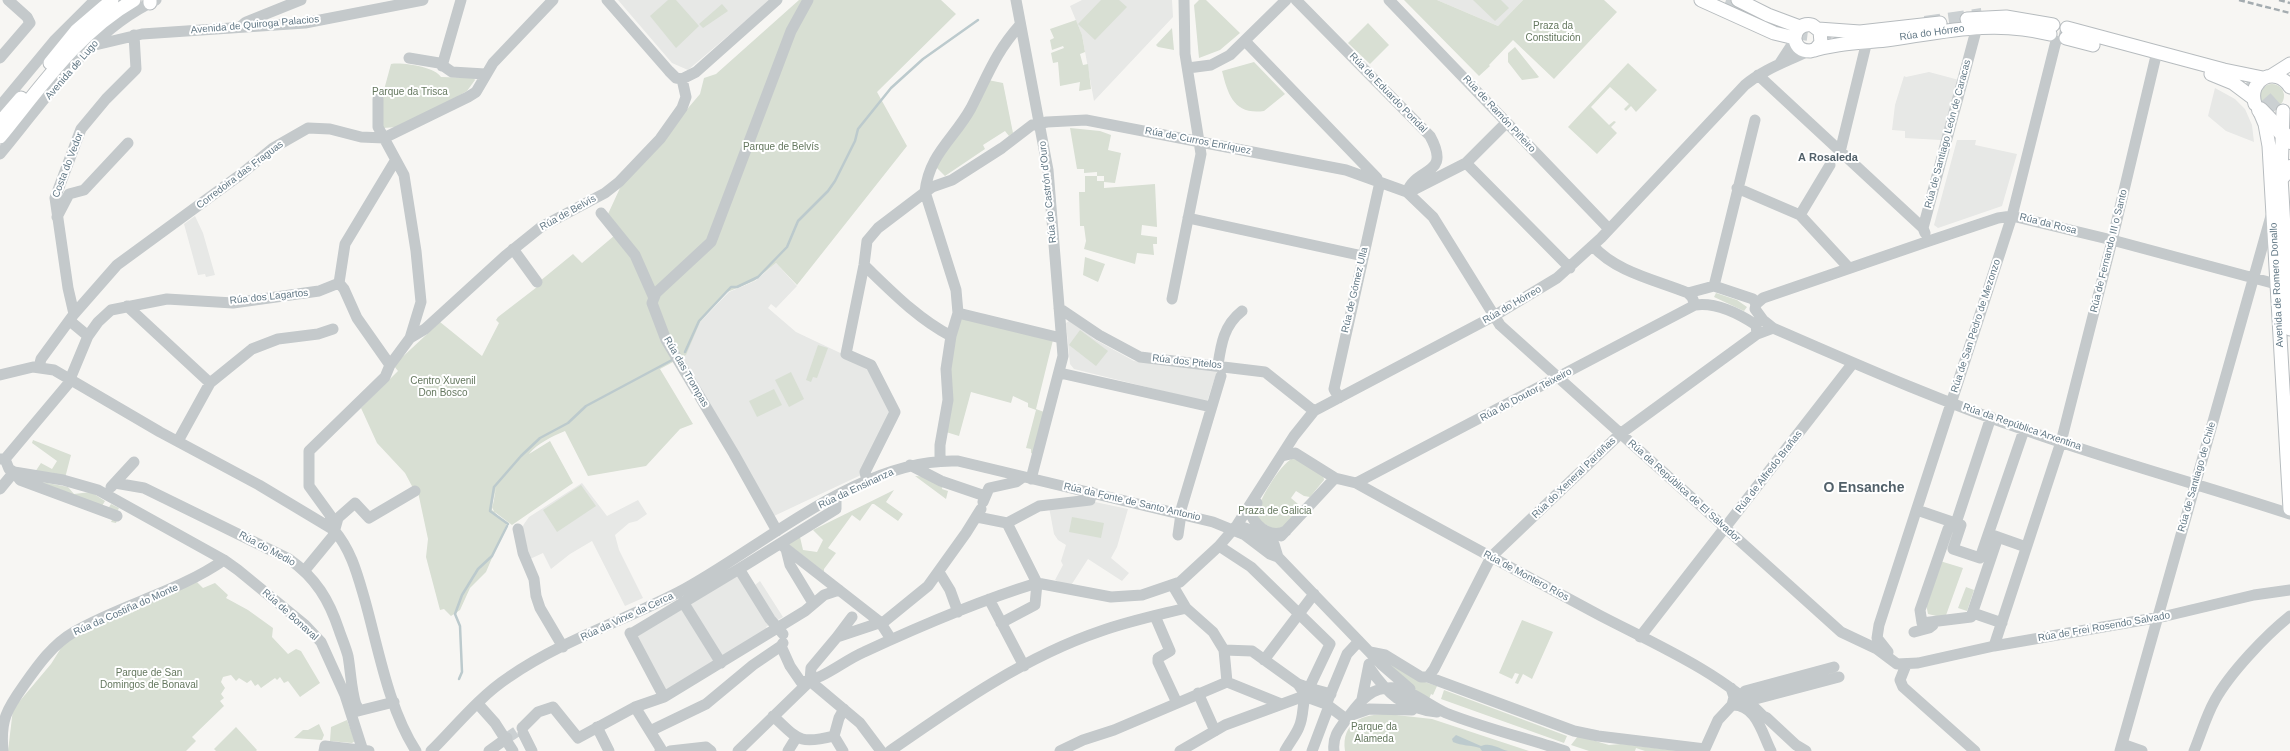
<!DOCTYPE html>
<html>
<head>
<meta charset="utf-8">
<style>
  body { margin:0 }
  canvas { display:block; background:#f7f6f3 }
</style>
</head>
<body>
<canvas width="2290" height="751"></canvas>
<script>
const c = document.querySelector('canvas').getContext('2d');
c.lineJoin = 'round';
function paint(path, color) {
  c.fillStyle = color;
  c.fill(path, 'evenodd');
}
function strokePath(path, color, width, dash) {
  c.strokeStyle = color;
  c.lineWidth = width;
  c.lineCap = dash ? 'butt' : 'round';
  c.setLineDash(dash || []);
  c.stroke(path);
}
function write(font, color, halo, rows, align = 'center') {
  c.font = font + ' Arial,sans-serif';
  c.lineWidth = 4;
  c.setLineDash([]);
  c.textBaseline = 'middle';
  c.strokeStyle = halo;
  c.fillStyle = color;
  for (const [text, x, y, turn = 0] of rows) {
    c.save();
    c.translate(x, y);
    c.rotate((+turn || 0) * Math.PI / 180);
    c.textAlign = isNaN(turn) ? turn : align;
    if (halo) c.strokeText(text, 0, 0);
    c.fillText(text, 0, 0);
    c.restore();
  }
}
const built = new Path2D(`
  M 618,0 L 770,0 L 688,70 L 672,63 Z
  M 1082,0 L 1172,0 L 1173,17 L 1094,101 L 1082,35 L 1070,6 Z
  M 1437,0 L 1523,0 L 1498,26 Z
  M 1929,72 L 1959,80 L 1941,140 L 1905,138 L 1905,131 L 1892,130 L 1895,105 L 1904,76 L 1906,77 Z
  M 2215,88 L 2235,99 L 2245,109 L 2252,125 L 2254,142 L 2226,131 L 2208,116 Z
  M 1957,140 L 1976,140 L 1975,145 L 2017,154 L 2002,206 L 1938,228 L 1934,225 Z
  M 195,216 L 203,233 L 215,275 L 206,277 L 205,274 L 198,275 L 184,224 Z
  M 776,263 L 797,286 L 776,308 L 771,304 L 768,308 L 796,332 L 872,368 L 894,412 L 861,475 L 774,516 L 683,358 L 700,322 L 729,292 L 755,281 Z
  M 1072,319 L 1094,339 L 1134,361 L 1217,371 L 1207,402 L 1074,369 L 1070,364 L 1066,323 Z
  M 582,483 L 607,516 L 638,500 L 647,514 L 637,521 L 629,523 L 615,535 L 619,550 L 643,598 L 625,606 L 592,541 L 570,554 L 551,569 L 543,553 L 530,559 L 521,530 L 524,524 L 529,517 Z
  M 1095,502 L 1128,509 L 1117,547 L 1111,558 L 1129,573 L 1122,581 L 1088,559 L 1070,587 L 1064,585 L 1055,580 L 1063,565 L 1061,561 L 1066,545 L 1058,540 L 1054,534 L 1049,507 Z
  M 741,563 L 755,585 L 760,581 L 783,617 L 766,627 L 770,632 L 664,697 L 631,631 Z`);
const green = new Path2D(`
  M 668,0 L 676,0 L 699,26 L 676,48 L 650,16 Z
  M 799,0 L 941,0 L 956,14 L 877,92 L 907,146 L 797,285 L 776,263 L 754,281 L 725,293 L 700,322 L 686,355 L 660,369 L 693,424 L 680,429 L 646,466 L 588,476 L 565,431 C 551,437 538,443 529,454 L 550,441 L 573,483 L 512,525 L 492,510 L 496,488 C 491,510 489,509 507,523 L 486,572 L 470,588 L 460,610 L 451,616 L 444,609 L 440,610 L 426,557 L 428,539 L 418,492 L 413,488 L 405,473 L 377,443 L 361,408 L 398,371 L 394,366 L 397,362 L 440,322 L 482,356 L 499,323 L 496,320 L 498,317 L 537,287 L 540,281 L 573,254 L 582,263 L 621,230 L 608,214 L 620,188 L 700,94 L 704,78 L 716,74 Z
  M 1101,0 L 1119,0 L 1127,7 L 1095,40 L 1078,24 Z
  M 1199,0 L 1206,0 L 1240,33 L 1220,50 L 1199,58 L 1194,5 Z
  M 1404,0 L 1437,0 L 1498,26 L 1523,0 L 1604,0 L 1617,12 L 1554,79 L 1513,40 L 1489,65 L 1490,66 L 1479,76 Z
  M 1473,0 L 1501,0 L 1509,8 L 1495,21 Z
  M 722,4 L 728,11 L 703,28 L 699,24 Z
  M 1076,20 L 1082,35 L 1085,52 L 1080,54 L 1083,65 L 1088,64 L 1091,89 L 1079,91 L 1080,82 L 1060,86 L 1058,62 L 1053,63 L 1051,53 L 1064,48 L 1063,46 L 1052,50 L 1050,40 L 1054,38 L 1050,29 Z
  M 1368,23 L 1389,45 L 1370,64 L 1348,43 Z
  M 1172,28 L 1174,50 L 1158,47 L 1156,45 Z
  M 1515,47 L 1539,77 L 1537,78 L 1522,80 L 1508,62 L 1508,53 Z
  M 1254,62 L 1285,94 L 1264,111 C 1234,115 1228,95 1222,71 Z
  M 1628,63 L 1657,90 L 1636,112 L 1631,106 L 1626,111 L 1624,109 L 1629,104 L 1610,87 L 1591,107 L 1609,125 L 1614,121 L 1616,122 L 1611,127 L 1617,133 L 1597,154 L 1568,127 Z
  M 391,64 C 403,62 435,67 441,77 L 474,78 L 475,80 L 467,91 L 448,102 L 399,127 L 382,128 L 381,101 Z
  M 988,80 L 1003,83 L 1013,133 L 1009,136 L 1005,131 L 983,145 L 985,149 L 945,176 L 935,166 Z
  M2260 96a12 12 0 1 1 24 0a12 12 0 1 1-24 0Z
  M 1070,128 L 1100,131 L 1111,135 L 1108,150 L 1121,153 L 1115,183 L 1104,182 L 1104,188 L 1155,184 L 1157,227 L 1142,225 L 1141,235 L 1157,237 L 1157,244 L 1153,244 L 1154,255 L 1137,253 L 1135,264 L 1084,249 L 1086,241 L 1084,226 L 1080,226 L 1079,192 L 1085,192 L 1085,176 L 1097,176 L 1097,181 L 1104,181 L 1104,176 L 1097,176 L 1097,172 L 1084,173 L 1084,169 L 1077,169 Z
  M 1085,257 L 1105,264 L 1098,282 L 1083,275 Z
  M 1716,293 L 1737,300 L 1747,307 L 1744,311 L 1714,297 Z
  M 959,317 L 1053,340 L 1036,409 L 1044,412 L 1033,454 L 1031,453 L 1031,449 L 1026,448 L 1036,410 L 1028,407 L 1028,403 L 1013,396 L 1011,403 L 971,392 L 959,436 L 946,432 L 949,364 Z
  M 1080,330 L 1108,351 L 1096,366 L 1069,345 Z
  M 818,345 L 828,348 L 817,378 L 813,377 L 811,382 L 806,380 Z
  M 791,372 L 804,399 L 789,407 L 775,380 Z
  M 774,389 L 782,405 L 757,417 L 749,401 Z
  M 33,440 L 71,455 L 65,478 L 54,473 L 35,472 L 41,463 L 52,469 L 57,461 L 32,443 Z
  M 1293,458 L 1323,474 L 1324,480 L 1310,497 L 1304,496 L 1296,491 L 1291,498 L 1298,504 L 1298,511 L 1283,527 L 1276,531 L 1255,518 C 1257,503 1280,464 1293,458 Z
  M 915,476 L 930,477 L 943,484 L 942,489 L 948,491 L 946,499 Z
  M 21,478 L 68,487 L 74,494 L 91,492 L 105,501 L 102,506 L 108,509 L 111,504 L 119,508 L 115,516 L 118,517 L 116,523 L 111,522 L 113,518 Z
  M 581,485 L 596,506 L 557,532 L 543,510 Z
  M 894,490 L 886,502 L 903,514 L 898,521 L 874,504 L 872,504 L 860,521 L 852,515 L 828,548 L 836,553 L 824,569 L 824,572 L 788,544 L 800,537 L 803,550 L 817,552 L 823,540 L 813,530 Z
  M 1072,517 L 1104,523 L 1101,538 L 1069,532 Z
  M 1940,561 L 1963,568 L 1945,618 L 1928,614 L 1926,604 Z
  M 197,582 L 203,588 L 215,583 L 228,595 L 226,598 L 248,610 L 273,628 L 272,637 L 288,654 L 296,649 L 301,651 L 320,683 L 300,697 L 288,681 L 284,683 L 280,677 L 277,680 L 275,678 L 261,688 L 258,684 L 255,686 L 251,680 L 247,683 L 239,678 L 236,681 L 231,675 L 223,677 L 221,682 L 225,688 L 221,694 L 224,698 L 220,701 L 224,706 L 192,737 L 196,741 L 186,751 L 8,751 L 13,709 L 51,664 L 66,640 L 162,595 Z
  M 1966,587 L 1974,590 L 1967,611 L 1958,608 Z
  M 1522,620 L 1553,632 L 1532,679 L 1523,674 L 1518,684 L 1515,683 L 1519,674 L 1515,673 L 1512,679 L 1499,673 Z
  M 1384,658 L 1425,682 L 1437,686 L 1433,695 L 1431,694 L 1429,699 C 1411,688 1397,674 1384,658 Z
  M 1444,690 L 1567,736 L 1564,743 L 1441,699 Z
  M 1387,714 L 1432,719 L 1529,751 L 1345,751 C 1341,722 1363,714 1387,714 Z
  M 347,720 L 355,741 L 352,743 L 330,741 L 331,727 Z
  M 319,724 L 324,735 L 322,740 L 294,738 L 303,730 L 308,730 Z
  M 236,727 L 257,750 L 256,751 L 216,751 L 214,749 Z
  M 1578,736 L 1609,745 L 1621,744 L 1679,751 L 1645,751 L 1636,748 L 1635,751 L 1589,751 L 1571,745 Z`);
const water = new Path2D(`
  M 1456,735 L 1481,746 C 1490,742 1498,748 1508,751 L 1482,751 L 1480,748 C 1470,745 1462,746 1453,742 L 1452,739 Z`);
const stream = new Path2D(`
  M 685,352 L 699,321 L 731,287 L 737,287 L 758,277 L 787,247 L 798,221 L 828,191 L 835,181 L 855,141 L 858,129 L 891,88 L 923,59 L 978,20
  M 508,524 L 490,511 L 494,487 L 521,456 L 540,438 L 568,423 L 586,406 L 672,360
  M 459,679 L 462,672 L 460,626 L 455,614 L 462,595 L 478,569 L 492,556 L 507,526`);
const minorTunnel = new Path2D(`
  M 507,738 L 522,728`);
const highwayTunnel = new Path2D(`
  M 1724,6 L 1802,32 L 1835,36
  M 1925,24 L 1982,16
  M 2036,27 L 2083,38
  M 2224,74 L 2257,90 L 2290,127`);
const minor = new Path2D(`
  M 607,0 L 669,71 L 676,78 L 682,79
  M 1016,0 L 1048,170 L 1063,356 L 1031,479
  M 1296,0 L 1430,136 C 1452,176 1417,166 1407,192
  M 1389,0 L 1609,229
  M 240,27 L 246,22 L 301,0
  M 1245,41 L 1377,178
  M 91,46 L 142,34 L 305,23 L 423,0
  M 0,58 L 30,23 L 27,17 L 8,0
  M 409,58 L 439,63 L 452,72 L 485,74
  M 1780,63 L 1795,40
  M 442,66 L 461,0
  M 1188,68 L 1211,65 L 1230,55 L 1286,0
  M 1758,75 L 1923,228
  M 682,79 L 696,72 L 777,0
  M 378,99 L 378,127 L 404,175 L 416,251 L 421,302 L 410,338
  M 0,106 L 54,41 L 95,0
  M 1840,152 L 1867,41
  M 0,154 C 47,98 88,32 156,0
  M 1466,163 L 1570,268
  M 1737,188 L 1800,215 L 1849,268
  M 1415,189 L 1466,163 L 1506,123
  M 601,213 L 635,255 L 654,298
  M 1800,215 L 1830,165
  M 57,217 L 69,194 L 84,190 L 128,143
  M 1188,218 L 1363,256
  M 1925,233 L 1923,228 L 1977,27
  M 1593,246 C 1616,272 1656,280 1688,293 L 1692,297 L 1695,305
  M 513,249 L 537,282
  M 864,265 C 891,291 918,319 951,336
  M 339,283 L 345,244 L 395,161
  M 339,283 L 344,289 L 357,318 L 390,365
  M 1714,286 L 1755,120
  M 1688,293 L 1714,286 L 1753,299 L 1756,304 L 1755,309
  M 1172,299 L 1201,154 L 1185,54 L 1184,0
  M 1756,304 L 1763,298 L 1929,241 L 1998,218 L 2012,216 L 2112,240 L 2276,284
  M 127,306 L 210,383
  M 1059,308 L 1099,335 L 1140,357 L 1265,372 L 1314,411
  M 1755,309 L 1763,320 L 1773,328 C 1856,364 1939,401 2025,430 C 2112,461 2202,485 2290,514
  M 958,313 L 1061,338
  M 74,314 L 68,288 L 55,198 L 81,129 L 106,99 L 136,69 L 134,35
  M 70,321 L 88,336
  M 1218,365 C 1221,344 1224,325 1242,311
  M 39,367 L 41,359 L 74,314 L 117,265 L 240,175 L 273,148 L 308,128 L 330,129 L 361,137 L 384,138 L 468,97 L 476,92 L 493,63 L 553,0
  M 1060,373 L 1211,407
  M 0,375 L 33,367 L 54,370 L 160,432 L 259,485 L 334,530 C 351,550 357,573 364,597 C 378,646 388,708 416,751
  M 1339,398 L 1334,389 L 1380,182
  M 1991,417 L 1956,523 L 1948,529 L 1920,610 L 1922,623 L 1971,617 L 1998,537
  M 178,441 L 210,383 L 252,349 L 278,339 L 318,334 L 333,329
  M 1282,456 L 1295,453 L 1335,478 L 1356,483 C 1437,528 1519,572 1601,616 C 1653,643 1724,674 1763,716
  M 0,459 L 5,459 L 68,384 L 88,336 L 98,322 L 111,310 L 167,299 L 233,303 L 319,291 L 339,283
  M 5,459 L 9,469 L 14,472 L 63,480 L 98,490 L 224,560 L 238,570 L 305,625 L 321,642 L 345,695 L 363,751
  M 940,460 L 940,445 L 948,400 L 946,369 L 951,336 L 958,313 L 956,290 L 925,192 C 929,154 954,139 971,108 C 988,75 995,53 1020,25
  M 910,465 L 941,481 L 985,496
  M 867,481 L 865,472 L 895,412 L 871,365 L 846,354 L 864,265 L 867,241 L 878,228 L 932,187 L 952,180 L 1002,148 L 1032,125 L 1047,122 L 1086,120 L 1346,170 L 1407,192 L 1433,217 L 1500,325 L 1841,632 L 1877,649 L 1897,664 L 1918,663 L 1994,646 L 2166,616 L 2254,595 L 2290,590
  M 115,483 L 144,488 L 289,559 C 316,578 329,600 339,630 C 342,639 346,648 348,656 C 351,673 351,689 356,705
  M 1356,483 L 1695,305 C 1716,302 1738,313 1756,325 L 1757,334
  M 111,487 L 134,462
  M 0,489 L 14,472 L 20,480 L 117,516
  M 983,502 L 989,488 L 1016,482 L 1023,477
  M 1257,503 L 1251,515 C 1258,529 1272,538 1286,531
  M 1917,510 L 1961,525 L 1953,549 L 1980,558 L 2024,430
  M 1180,513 L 1221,376
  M 977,517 L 1007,523
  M 1007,523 L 1039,506 L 1090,500 L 1091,492
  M 1007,523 L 1037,583
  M 1242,527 L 1256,532 L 1274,544 L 1278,557 L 1381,664 L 1410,689
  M 518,529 L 523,553 L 534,579 L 536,596 L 540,608 L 563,647
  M 334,530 L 330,515 L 309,486 L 309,451 L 385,377 L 390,365 L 410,338 L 425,329 L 505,256 L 541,227 L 605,193 L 619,182 L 660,139 L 682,108 L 686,97 L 682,79
  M 777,531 L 734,454 L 666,340 L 652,303 L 656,293 L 711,242 L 791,31 L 808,0
  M 1178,535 L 1181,514
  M 1992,535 L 2026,547
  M 1281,536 L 1335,478
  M 780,544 L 880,622 L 891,639
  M 1219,546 L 1251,567 L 1330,644 L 1309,688 L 1298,684
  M 786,549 L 790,565 L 813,603
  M 739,569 L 836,509 L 836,496
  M 305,570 L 333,536 L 338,518 L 355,503 L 369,518 L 415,491
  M 939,572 L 950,590 L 958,612
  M 1037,583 L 1111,597 L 1142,595 L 1180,582 L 1219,546 L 1237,525 L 1294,436 L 1314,411 L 1494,316 L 1557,278 L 1601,238 L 1745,85 C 1764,69 1786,62 1808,51
  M 1173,586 L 1186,608 L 1213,632 L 1224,650 L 1227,682
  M 989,599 L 1024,666
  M 683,602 L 721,663
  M 1973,613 L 2002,623
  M 1155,616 L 1170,651 L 1158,658 L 1158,662 L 1177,703
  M 1001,623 L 1035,605 L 1037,583
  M 1914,632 L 1929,628 L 1933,625
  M 630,633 L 664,697
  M 631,634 L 739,569 L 770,619 L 783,634
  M 837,637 L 852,617
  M 1640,637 L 1853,363
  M 783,643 L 781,646 L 790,666 L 801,682 C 823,680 843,661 864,652 C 920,626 978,601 1037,583
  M 1994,646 L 2061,442 L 2111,245 L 2155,60
  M 1224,650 L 1252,651 L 1298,684 L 1302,690
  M 1370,652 L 1385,655 L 1421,677 L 1428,677 L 1574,731 L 1598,736 L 1705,749
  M 1888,652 L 1877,638 L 1879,625 L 2012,216 L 2056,41
  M 1264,660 L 1314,594
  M 1906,665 L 1900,680 L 1903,687 L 1975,751
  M 1369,667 C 1387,694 1403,708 1437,712
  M 1428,677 L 1434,669 L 1491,557 L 1620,434 L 1757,334 L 1773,328
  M 810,681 L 811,668 L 837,637 L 885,621 L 928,586 L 966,533 L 981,509
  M 810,681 L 860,723 L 881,751
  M 1745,691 L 1834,667
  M 1198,693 L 1215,731
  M 1362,699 L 1369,664
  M 1328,700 L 1347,654 L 1359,641
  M 1748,701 L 1839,677
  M 478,704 L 495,723 L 513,751
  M 1732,705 C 1756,704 1762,733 1771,751
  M 357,706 L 358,711 L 394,702
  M 773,716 C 798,739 798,745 834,736
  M 1349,716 L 1369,709 L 1412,710
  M 1758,719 L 1763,716 L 1767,718 L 1796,745 L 1806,751
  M 597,727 L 609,751
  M 522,728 L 538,712 L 553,707 L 578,738 L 635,707
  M 650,731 L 706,704 L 753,665 L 781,646
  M 523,733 L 532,751
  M 834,736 L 839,718 L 844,709
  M 834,736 L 843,751
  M 2122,744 L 2142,751
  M 3,751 C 0,720 7,709 24,685 C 38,665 53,644 74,632 C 122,604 178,592 224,560
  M 324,751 L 325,746 L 369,751
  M 431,751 C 456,726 480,696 509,677 C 561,641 623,621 679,592 C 762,548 860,457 958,461 L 1213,522 L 1245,535 L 1270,554 L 1278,557
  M 489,751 L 507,738
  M 660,751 L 661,749 L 635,707 L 664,697 L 805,611 L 824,595 L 839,590
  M 670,751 L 706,747 L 711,751
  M 738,751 L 810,681
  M 788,751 L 796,738
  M 890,751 C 956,705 1024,657 1101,631 C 1129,621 1158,615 1186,608
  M 1060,751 L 1083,740 L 1114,730 L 1227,682 L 1279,703
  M 1180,751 L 1225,725 L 1304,696 L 1326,704 L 1346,719
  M 1285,751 C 1289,743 1296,735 1299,727 C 1305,714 1301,699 1309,688 L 1331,694
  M 1312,751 L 1329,706
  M 1334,751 C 1332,736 1340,728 1349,716 C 1361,700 1372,686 1395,688 C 1409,689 1432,707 1446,713 C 1484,728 1526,738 1565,751
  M 1704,751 L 1718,720 L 1732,705 L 1734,697 L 1731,688
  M 2120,751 L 2271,216
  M 2194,751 C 2201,734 2206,716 2215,700 C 2230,673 2266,635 2290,616`);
const major = new Path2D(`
  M 1701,0 L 1774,33 L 1795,38
  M 1738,0 L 1768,15 L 1800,27
  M 150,3 L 150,0
  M 1967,19 L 2006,17 L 2053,25
  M 2067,28 L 2224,70 L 2263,78
  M 1818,29 L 1860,32 L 1940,23
  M 2066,38 L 2093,45
  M 1815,50 L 1821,43 L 1820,31 L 1812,25 C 1802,23 1794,30 1795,40 C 1797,48 1802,51 1810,51 C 1837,43 1858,43 1886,40 C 1943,32 1993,19 2050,34
  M 50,63 L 76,31 L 112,0
  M 2211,74 L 2233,83 L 2253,98
  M 2271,76 L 2290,64
  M 2255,104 C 2247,79 2276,65 2290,87
  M 2283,111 L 2281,177 L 2290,329
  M 2260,112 L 2265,124 L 2269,146 L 2290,509
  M 0,122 L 21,98
  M 0,137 C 40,88 78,32 134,0`);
const highway = new Path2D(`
  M 2260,110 L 2290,141
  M 2281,177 L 2290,168`);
const rail = new Path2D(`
  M 2239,0 L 2290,13
  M 2279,0 L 2290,3`);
const streetNames = [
  ["Avenida de Quiroga Palacios",255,25,-5],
  ["Rúa do Hórreo",1932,33,-8],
  ["Avenida de Lugo",72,70,-49],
  ["Rúa de Eduardo Pondal",1388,93,46],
  ["Rúa de Ramón Piñeiro",1499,114,47],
  ["Rúa de Santiago León de Caracas",1948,134,-75],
  ["Rúa de Curros Enríquez",1198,141,11],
  ["Costa do Vedor",68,165,-69],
  ["Corredoira das Fraguas",240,175,-37],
  ["Rúa do Castrón d'Ouro",1048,192,-96],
  ["Rúa de Belvís",568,213,-29],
  ["Rúa da Rosa",2048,224,14],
  ["Rúa de Fernando III o Santo",2109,251,-76],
  ["Avenida de Romero Donallo",2277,285,-93],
  ["Rúa de Gómez Ulla",1355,290,-77],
  ["Rúa dos Lagartos",269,297,-6],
  ["Rúa do Hórreo",1512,305,-30],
  ["Rúa de San Pedro de Mezonzo",1976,326,-72],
  ["Rúa dos Pitelos",1187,362,6],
  ["Rúa das Trompas",686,372,60],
  ["Rúa do Doutor Teixeiro",1526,395,-28],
  ["Rúa da República Arxentina",2022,427,19],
  ["Rúa de Alfredo Brañas",1769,472,-52],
  ["Rúa de Santiago de Chile",2197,477,-74],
  ["Rúa do Xeneral Pardiñas",1574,478,-44],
  ["Rúa da Ensinanza",856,489,-25],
  ["Rúa da República de El Salvador",1684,491,42],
  ["Rúa da Fonte de Santo Antonio",1132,502,13],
  ["Rúa do Medio",267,549,28],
  ["Rúa de Montero Ríos",1526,576,28],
  ["Rúa da Costiña do Monte",126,610,-24],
  ["Rúa de Bonaval",290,615,42],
  ["Rúa da Virxe da Cerca",627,617,-25],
  ["Rúa de Frei Rosendo Salvado",2104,627,-10]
];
const parkNames = [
  ["Praza da",1553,26],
  ["Constitución",1553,38],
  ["Parque da Trisca",410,92],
  ["Parque de Belvís",781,147],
  ["Centro Xuvenil",443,381],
  ["Don Bosco",443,393],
  ["Praza de Galicia",1275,511],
  ["Parque de San",149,673],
  ["Domingos de Bonaval",149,685],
  ["Parque da",1374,727],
  ["Alameda",1374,739]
];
const neighbourhoodNames = [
  ["A Rosaleda",1828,158]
];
const districtNames = [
  ["O Ensanche",1864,488]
];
paint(built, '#e7e8e6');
paint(green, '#d8dfd3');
paint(water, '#bccacd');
strokePath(stream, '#bccacd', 2.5);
strokePath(minorTunnel, '#cbd0d2', 11, [11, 5.5]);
strokePath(highwayTunnel, '#cbd0d2', 16, [16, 8]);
strokePath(major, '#b7bcbf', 15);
strokePath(highway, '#b8bcbf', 18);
strokePath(minor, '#c4c9cb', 11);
strokePath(major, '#fff', 13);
strokePath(highway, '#fff', 16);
strokePath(rail, '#a4acb0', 2.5, [6, 3]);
write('10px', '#637986', '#fff', streetNames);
write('10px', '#65785f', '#fff', parkNames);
write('bold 11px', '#52616a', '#fff', neighbourhoodNames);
write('bold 14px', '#52616a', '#fff', districtNames);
</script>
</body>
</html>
